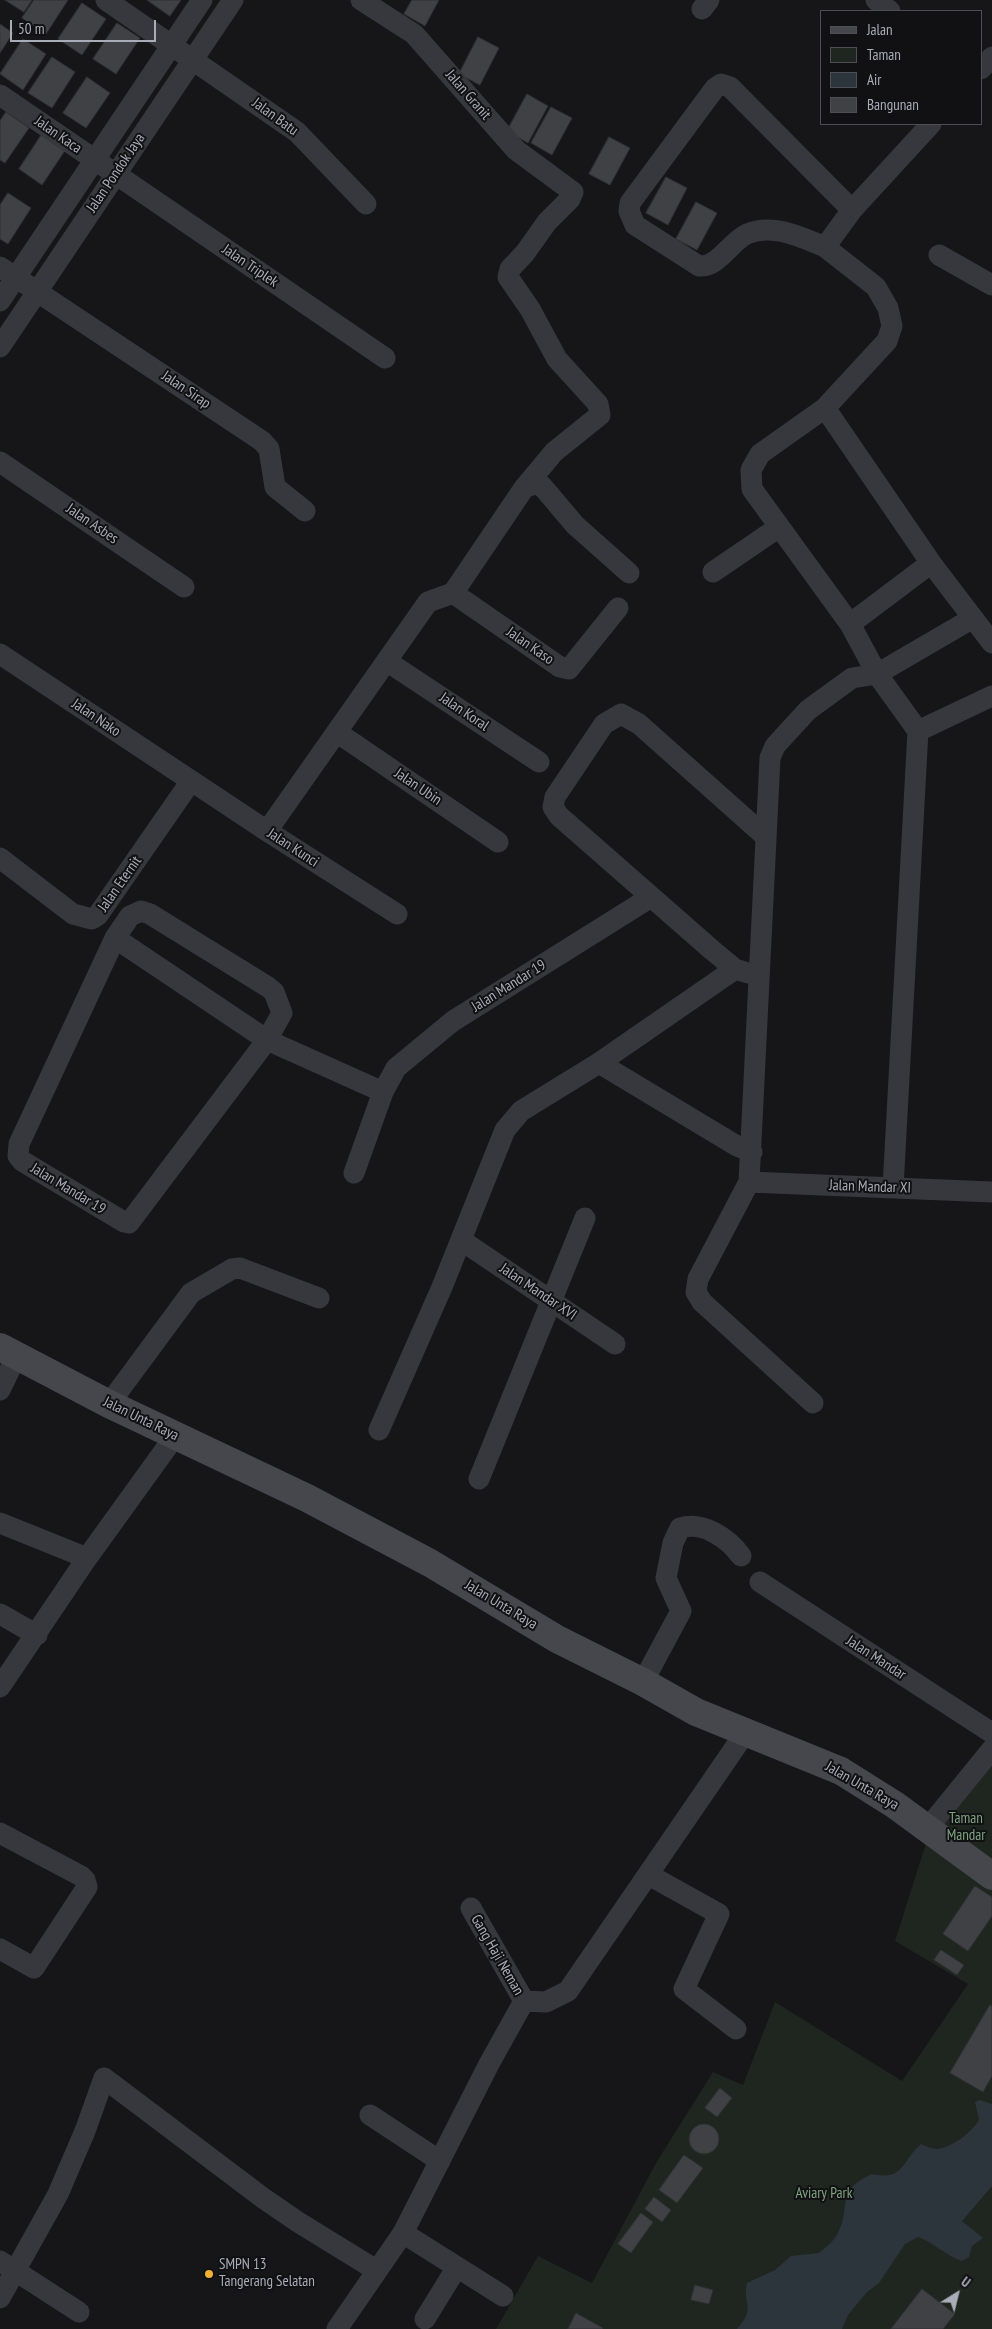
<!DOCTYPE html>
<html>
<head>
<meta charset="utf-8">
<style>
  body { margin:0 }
  #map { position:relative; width:992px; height:2329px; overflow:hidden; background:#161618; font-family:"PT Sans Narrow",sans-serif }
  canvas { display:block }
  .legend { position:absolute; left:820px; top:10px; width:162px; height:115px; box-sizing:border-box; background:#111113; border:1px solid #4d4f55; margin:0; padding:6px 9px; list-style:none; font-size:15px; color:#a8adb8 }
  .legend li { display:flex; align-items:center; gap:10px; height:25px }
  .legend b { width:25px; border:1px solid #4d4f55 }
  .north { position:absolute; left:932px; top:2269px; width:50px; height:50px; -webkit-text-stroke:4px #111113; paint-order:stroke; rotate:36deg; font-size:14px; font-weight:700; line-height:20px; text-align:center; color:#a8adb8 }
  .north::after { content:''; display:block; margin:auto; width:18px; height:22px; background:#a8adb8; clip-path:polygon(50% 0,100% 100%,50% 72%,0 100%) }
  .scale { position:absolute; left:10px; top:20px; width:146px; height:22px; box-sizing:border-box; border:2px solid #a8adb8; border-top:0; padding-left:6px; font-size:15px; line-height:18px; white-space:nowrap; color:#a8adb8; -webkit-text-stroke:4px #111113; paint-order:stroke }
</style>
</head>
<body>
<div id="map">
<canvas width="992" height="2329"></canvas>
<ul class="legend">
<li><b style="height:6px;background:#45474d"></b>Jalan</li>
<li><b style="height:14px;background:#1e261f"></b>Taman</li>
<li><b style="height:14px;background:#2c353c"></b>Air</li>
<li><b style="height:14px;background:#404145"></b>Bangunan</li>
</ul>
<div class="north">U</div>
<div class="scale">50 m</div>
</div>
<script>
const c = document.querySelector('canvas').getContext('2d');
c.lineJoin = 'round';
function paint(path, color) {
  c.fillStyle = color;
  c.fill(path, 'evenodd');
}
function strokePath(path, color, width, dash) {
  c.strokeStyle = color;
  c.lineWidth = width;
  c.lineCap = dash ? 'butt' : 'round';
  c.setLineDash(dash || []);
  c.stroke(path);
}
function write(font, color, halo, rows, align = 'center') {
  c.font = font + ' "PT Sans Narrow",sans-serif';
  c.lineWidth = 4;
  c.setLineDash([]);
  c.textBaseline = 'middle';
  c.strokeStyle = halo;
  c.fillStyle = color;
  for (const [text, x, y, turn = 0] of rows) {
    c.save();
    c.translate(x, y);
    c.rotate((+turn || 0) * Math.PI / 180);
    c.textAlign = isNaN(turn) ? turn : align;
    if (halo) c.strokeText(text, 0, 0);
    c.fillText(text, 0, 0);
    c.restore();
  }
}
const green = new Path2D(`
  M 992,1755 L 992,1873 L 928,1834 Z
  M 928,1837 L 992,1881 L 992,2329 L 496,2329 L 538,2256 L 592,2283 L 656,2163 L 713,2072 L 743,2085 L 775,2002 L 902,2081 L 968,1984 L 895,1941 Z`);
const water = new Path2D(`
  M 980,2100 L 992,2104 L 992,2186 L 962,2221 L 983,2238 L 972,2246 L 969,2257 L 962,2261 C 946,2256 935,2243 918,2237 L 905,2244 L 879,2283 L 866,2293 L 848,2315 L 842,2329 L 737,2329 C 757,2307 742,2305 747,2283 L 775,2270 L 791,2256 L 819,2253 C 826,2247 834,2241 838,2233 C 852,2206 834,2191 872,2174 C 904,2181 901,2162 921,2144 C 926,2146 932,2149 937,2149 C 953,2147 971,2133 979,2120 L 975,2102 Z`);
const building = new Path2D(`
  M 5,0 L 32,0 L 24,12 Z
  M 34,0 L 68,0 L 46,34 L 22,18 Z
  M 147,0 L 181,0 L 170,16 Z
  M 412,0 L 439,0 L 425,26 L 404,14 Z
  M 82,3 L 106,19 L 82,55 L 58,39 Z
  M 117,23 L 140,38 L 116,74 L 93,59 Z
  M 0,24 L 13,33 L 0,53 Z
  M 478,37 L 499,48 L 480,85 L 459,74 Z
  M 23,39 L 46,54 L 23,90 L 0,74 Z
  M 52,57 L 75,72 L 52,108 L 28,93 Z
  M 87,77 L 110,93 L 86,128 L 63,113 Z
  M 527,94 L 548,106 L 528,143 L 507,131 Z
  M 551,107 L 572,118 L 552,155 L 531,143 Z
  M 6,112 L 29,128 L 5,163 L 0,160 L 0,121 Z
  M 42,134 L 66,149 L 42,185 L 19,169 Z
  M 609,137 L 630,148 L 610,185 L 589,174 Z
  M 666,177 L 687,188 L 668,225 L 646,213 Z
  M 8,193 L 31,208 L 8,244 L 0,239 L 0,205 Z
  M 696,202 L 717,213 L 697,250 L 676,239 Z
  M 975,1886 L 992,1897 L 992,1916 L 968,1951 L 943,1934 Z
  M 941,1950 L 964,1965 L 957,1975 L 934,1960 Z
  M 990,2005 L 992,2006 L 992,2076 L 983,2092 L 950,2073 Z
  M 720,2088 L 732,2098 L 717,2117 L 705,2108 Z
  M689 2139a15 15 0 1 1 30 0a15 15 0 1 1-30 0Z
  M 684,2155 L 703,2168 L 677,2203 L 659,2190 Z
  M 654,2197 L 671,2210 L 662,2222 L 645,2209 Z
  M 641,2213 L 653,2222 L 631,2253 L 618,2244 Z
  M 695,2285 L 713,2290 L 709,2304 L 691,2300 Z
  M 922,2289 L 955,2314 L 943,2329 L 891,2329 Z
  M 576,2313 L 603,2328 L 602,2329 L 568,2329 Z`);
const street = new Path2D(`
  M 106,0 L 297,132 L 366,204
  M 876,0 L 890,11
  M 702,9 L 709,0
  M 981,69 L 992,57
  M 0,95 L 385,358
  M 852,210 L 730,87 L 721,84 L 715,88 L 630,203 L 629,211 L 635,225 L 699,266 C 718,268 731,241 747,234 C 773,223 801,237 825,247 L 852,210 L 931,124
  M 825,247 L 876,287 L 888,308 L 892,326 L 887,341 L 825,408 L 760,454 L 751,470 L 752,489 L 850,624 L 877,674 L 918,731 L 893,1188
  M 939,255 L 992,285
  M 0,267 L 262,441 L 269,449 L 275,487 L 305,511
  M 0,301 L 202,0
  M 0,347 L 233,0
  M 825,408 L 931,563 L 992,643
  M 0,462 L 184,587
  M 524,488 L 534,484 L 542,486 L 575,525 L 629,573
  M 713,572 L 779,527
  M 453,593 L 560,667 L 569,669 L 618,608
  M 850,624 L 931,563
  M 0,654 L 267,831 L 397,914
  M 388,662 L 539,762
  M 918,731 L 992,696
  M 338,733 L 498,842
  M 267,831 L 428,602 L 453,593 L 524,488 L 554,452 L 600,415 L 598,404 L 557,359 L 530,309 L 508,277 L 510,269 L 525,253 L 547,222 L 570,199 L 573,192 L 516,150 L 414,34 L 361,0
  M 0,858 L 73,914 L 92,919 L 98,915 L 191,781
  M 141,911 L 150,914 L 268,987 L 274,992 L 282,1013 L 267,1040 L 129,1223 L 124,1222 L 22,1161 L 18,1156 L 19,1144 L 115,938 L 130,916 Z
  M 115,938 L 267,1040 L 383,1092 L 396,1068 L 453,1021 L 651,897
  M 735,969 L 712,950 L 559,816 L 553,807 L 555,797 L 604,724 L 621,714 L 639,724 L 766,837
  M 748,973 L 735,969 L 599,1063 L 737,1146 L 752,1152
  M 354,1173 L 383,1092
  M 749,1182 L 992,1192
  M 461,1240 L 615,1344
  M 0,1390 L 17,1355
  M 813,1403 L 702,1302 L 696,1292 L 698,1279 L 749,1182 L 770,758 L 775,746 L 808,710 L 852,678 L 877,674 L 973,618
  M 109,1404 L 191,1293 L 232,1269 L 240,1268 L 319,1298
  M 379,1430 L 442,1287 L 505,1130 L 521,1111 L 599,1063
  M 479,1479 L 585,1218
  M 0,1523 L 87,1558
  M 760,1582 L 992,1733
  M 0,1614 L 37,1635
  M 643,1682 L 681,1611 L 666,1578 L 673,1543 L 680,1528 C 703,1521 728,1538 741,1556
  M 0,1687 L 87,1558 L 175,1436
  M 927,1829 L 992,1749
  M 0,1833 L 81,1876 L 85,1880 L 87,1887 L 34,1968 L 0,1949
  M 649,1875 L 719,1914 L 684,1989 L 736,2029
  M 471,1908 L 524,2001
  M 370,2115 L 440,2161
  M 403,2233 L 503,2296
  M 0,2261 L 79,2312
  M 0,2298 L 58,2194 L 85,2131 L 104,2078 L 263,2198 L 298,2222 L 376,2270
  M 425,2319 L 457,2267
  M 337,2329 L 403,2233 L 489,2064 L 524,2001 L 546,2002 L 568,1991 L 745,1733`);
const secondary = new Path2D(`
  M 0,1347 L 109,1404 L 307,1498 L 430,1563 L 557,1639 L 643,1682 L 696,1712 L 841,1771 L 895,1805 L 992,1876`);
const markers = [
  [209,2274,5,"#f2b134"]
];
const streetNames = [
  ["Jalan Granit",468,95,49],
  ["Jalan Batu",275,117,36],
  ["Jalan Kaca",58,135,35],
  ["Jalan Pondok Jaya",116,173,-56],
  ["Jalan Triplek",250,266,34],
  ["Jalan Sirap",186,390,34],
  ["Jalan Asbes",92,524,34],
  ["Jalan Kaso",530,646,35],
  ["Jalan Koral",464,712,34],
  ["Jalan Nako",96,718,34],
  ["Jalan Ubin",418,787,34],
  ["Jalan Kunci",293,848,33],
  ["Jalan Eternit",120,884,-55],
  ["Jalan Mandar 19",509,986,-32],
  ["Jalan Mandar XI",870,1187,2],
  ["Jalan Mandar 19",68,1189,31],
  ["Jalan Mandar XVI",538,1292,34],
  ["Jalan Unta Raya",141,1419,26],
  ["Jalan Unta Raya",501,1605,31],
  ["Jalan Mandar",876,1658,33],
  ["Jalan Unta Raya",862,1786,30],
  ["Gang Haji Neman",497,1955,60]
];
const parkNames = [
  ["Taman",966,1819],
  ["Mandar",966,1836],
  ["Aviary Park",824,2194]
];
const poiNames = [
  ["SMPN 13",219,2265],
  ["Tangerang Selatan",219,2282]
];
paint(green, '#1e261f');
paint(water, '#2c353c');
paint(building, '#404145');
strokePath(building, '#303034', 1);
strokePath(street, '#37383d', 21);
strokePath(secondary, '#45474d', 28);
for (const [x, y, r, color] of markers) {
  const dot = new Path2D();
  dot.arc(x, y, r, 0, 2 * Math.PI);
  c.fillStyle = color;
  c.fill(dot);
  strokePath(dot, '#111113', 2);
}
write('15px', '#a8adb8', '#111113', streetNames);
write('15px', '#7fa381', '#111113', parkNames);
write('15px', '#a8adb8', '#111113', poiNames, 'left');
</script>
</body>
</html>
